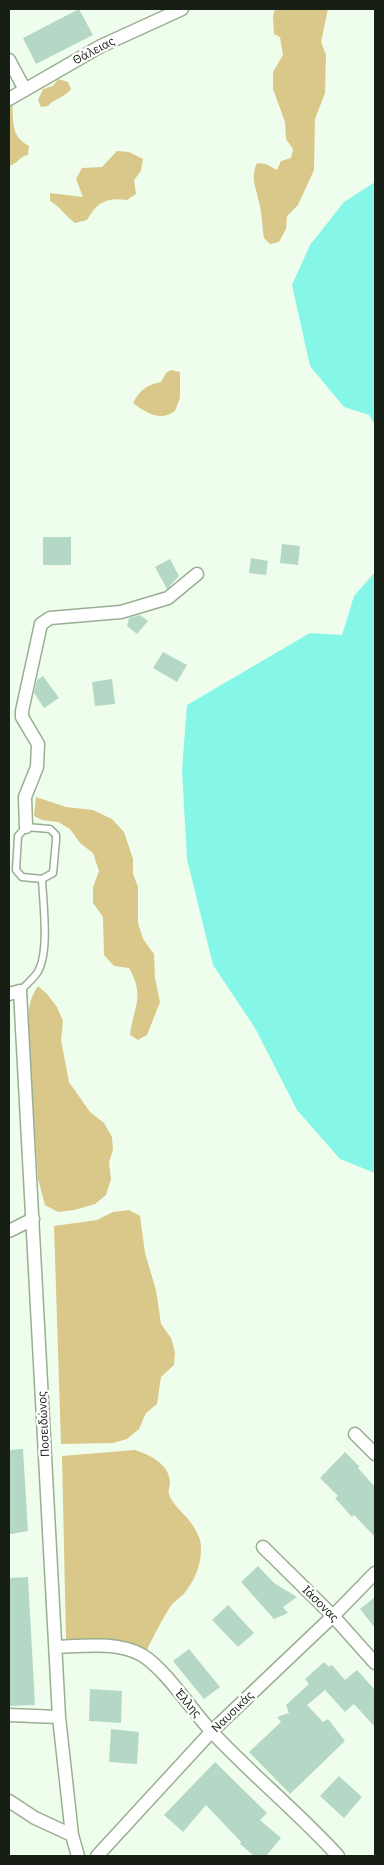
<!DOCTYPE html>
<html>
<head>
<meta charset="utf-8">
<style>
  body { margin:0 }
  #map { position:relative; width:384px; height:1865px; overflow:hidden; background:#effeec; font-family:"IBM Plex Sans",sans-serif }
  canvas { display:block }
  .frame { position:absolute; inset:0; border:10px solid #171f15; pointer-events:none }
</style>
</head>
<body>
<div id="map">
<canvas width="384" height="1865"></canvas>
<div class="frame"></div>
</div>
<script>
const c = document.querySelector('canvas').getContext('2d');
c.lineJoin = 'round';
function paint(path, color) {
  c.fillStyle = color;
  c.fill(path, 'evenodd');
}
function strokePath(path, color, width, dash) {
  c.strokeStyle = color;
  c.lineWidth = width;
  c.lineCap = dash ? 'butt' : 'round';
  c.setLineDash(dash || []);
  c.stroke(path);
}
function write(font, color, halo, rows, align = 'center') {
  c.font = font + ' "IBM Plex Sans",sans-serif';
  c.lineWidth = 4.5;
  c.setLineDash([]);
  c.textBaseline = 'middle';
  c.strokeStyle = halo;
  c.fillStyle = color;
  for (const [text, x, y, turn = 0] of rows) {
    c.save();
    c.translate(x, y);
    c.rotate((+turn || 0) * Math.PI / 180);
    c.textAlign = isNaN(turn) ? turn : align;
    if (halo) c.strokeText(text, 0, 0);
    c.fillText(text, 0, 0);
    c.restore();
  }
}
const green = new Path2D(`
  M 275,9 L 328,9 L 321,42 L 326,55 L 325,93 L 315,119 L 314,170 L 298,205 L 287,216 L 286,229 L 279,242 L 270,244 L 264,238 C 262,226 262,213 259,202 C 256,187 250,178 257,163 L 266,164 L 277,170 L 281,161 L 291,158 L 293,149 L 286,139 L 285,122 L 273,89 L 273,72 L 283,55 L 280,37 L 274,34 L 273,16 Z
  M 58,79 L 68,82 L 71,89 C 64,98 55,98 48,106 L 41,107 L 38,100 L 43,89 L 53,86 Z
  M 12,103 C 14,121 10,136 29,146 L 28,155 C 20,156 17,164 9,166 L 9,105 Z
  M 117,151 L 129,152 L 143,159 L 141,171 L 134,180 L 136,194 L 127,200 C 107,197 97,202 87,220 L 75,223 C 65,216 61,207 50,201 L 50,193 L 83,197 L 76,179 L 82,168 L 102,167 Z
  M 171,370 L 180,372 L 180,398 L 175,411 C 161,422 146,413 133,403 C 140,390 146,385 161,382 L 166,373 Z
  M 36,797 L 66,807 L 93,810 L 112,819 L 124,832 L 133,859 L 133,874 L 138,887 L 138,923 L 143,939 L 154,954 L 155,978 L 160,1002 L 147,1035 L 138,1040 L 130,1035 C 134,1006 145,996 129,968 L 114,966 L 104,955 L 103,917 L 93,903 L 93,887 L 99,871 L 93,853 L 80,843 L 70,829 L 58,822 L 42,820 L 34,816 Z
  M 38,986 L 47,994 L 57,1007 L 63,1021 L 61,1040 L 69,1082 L 90,1112 L 104,1123 L 112,1137 L 113,1150 L 109,1162 L 111,1179 L 106,1195 L 95,1204 L 74,1210 L 58,1212 L 45,1205 L 38,1179 L 28,1026 C 28,1011 29,999 38,986 Z
  M 129,1210 L 140,1216 L 145,1253 L 156,1290 L 161,1324 L 171,1338 L 175,1352 L 174,1365 L 161,1377 L 157,1404 L 146,1413 L 139,1429 L 127,1439 L 113,1443 L 61,1444 L 54,1226 L 97,1220 L 113,1212 Z
  M 135,1450 C 150,1455 169,1464 170,1482 C 170,1488 167,1490 170,1497 C 178,1512 191,1517 199,1537 C 205,1553 197,1578 186,1591 C 182,1597 174,1601 170,1607 C 161,1621 154,1636 146,1651 C 120,1637 95,1639 66,1639 L 62,1456 Z`);
const water = new Path2D(`
  M 375,182 L 375,425 L 369,415 L 344,407 L 310,366 L 292,285 L 310,245 L 344,202 Z
  M 375,572 L 375,1173 L 340,1159 L 297,1110 L 255,1028 L 213,965 L 187,859 L 182,771 L 187,705 L 310,633 L 342,635 L 354,596 Z`);
const building = new Path2D(`
  M 79,9 L 93,35 L 36,64 L 23,38 Z
  M 43,537 L 71,537 L 71,565 L 43,565 Z
  M 282,544 L 300,546 L 298,565 L 280,563 Z
  M 251,558 L 268,561 L 266,575 L 249,573 Z
  M 170,559 L 179,576 L 167,589 L 155,567 Z
  M 140,615 L 148,621 L 137,634 L 127,626 L 129,618 Z
  M 163,652 L 187,665 L 177,682 L 153,668 Z
  M 43,676 L 59,698 L 44,708 L 34,693 L 37,680 Z
  M 112,679 L 115,704 L 95,706 L 92,682 Z
  M 23,1449 L 28,1531 L 11,1534 L 9,1532 L 9,1450 Z
  M 345,1452 L 359,1466 L 358,1468 L 375,1487 L 375,1537 L 354,1515 L 352,1517 L 335,1498 L 338,1496 L 320,1478 Z
  M 258,1566 L 274,1583 L 297,1597 L 283,1607 L 288,1613 L 274,1619 L 241,1582 Z
  M 28,1577 L 35,1705 L 9,1706 L 9,1578 Z
  M 375,1597 L 375,1628 L 360,1609 Z
  M 228,1605 L 254,1633 L 238,1647 L 212,1620 Z
  M 189,1649 L 220,1687 L 204,1699 L 173,1661 Z
  M 324,1662 L 329,1667 L 332,1665 L 345,1680 L 357,1670 L 375,1690 L 375,1727 L 354,1704 L 345,1712 L 325,1690 L 307,1705 L 323,1722 L 328,1719 L 345,1741 L 290,1794 L 249,1752 L 281,1722 L 277,1717 L 289,1713 L 286,1705 L 309,1684 L 305,1679 Z
  M 90,1689 L 122,1691 L 121,1723 L 89,1721 Z
  M 111,1729 L 139,1732 L 137,1764 L 109,1762 Z
  M 215,1762 L 267,1813 L 260,1820 L 281,1838 L 266,1856 L 254,1856 L 240,1844 L 241,1842 L 206,1805 L 183,1832 L 164,1815 Z
  M 339,1776 L 362,1797 L 344,1818 L 320,1796 Z`);
const service = new Path2D(`
  M 20,991 C 26,985 32,980 37,973 C 50,954 43,903 42,879 L 53,873 L 56,840 L 56,835 L 50,829 L 26,827 L 18,836 L 16,870 L 22,877 L 42,879`);
const minor = new Path2D(`
  M 9,60 L 25,90
  M 9,99 L 101,46 L 182,9
  M 26,827 L 25,797 L 37,767 L 38,744 L 22,717 L 22,711 L 41,624 L 50,618 L 121,612 L 168,598 L 197,574
  M 9,994 L 20,991 L 59,1717 L 72,1835 L 78,1856
  M 9,1231 L 33,1219
  M 355,1434 L 375,1454
  M 263,1547 L 333,1616 L 375,1663
  M 56,1647 C 83,1646 117,1641 142,1655 C 165,1669 191,1709 211,1731 C 251,1774 298,1812 338,1856
  M 9,1715 L 59,1717
  M 9,1801 L 35,1818 L 72,1835
  M 97,1856 L 212,1731 L 333,1616 L 375,1573`);
const streetNames = [
  ["Θάλειας",94,51,-28],
  ["Ποσειδώνος",44,1424,-93],
  ["Ιάσονας",320,1604,45],
  ["Έλλης",188,1704,49],
  ["Ναυσικάς",233,1712,-44]
];
paint(green, '#dac78a');
paint(water, '#86f6e8');
paint(building, '#b4d8c5');
strokePath(service, '#99af92', 9);
strokePath(minor, '#99af92', 15);
strokePath(service, '#fff', 6);
strokePath(minor, '#fff', 12);
write('12px', '#171f15', '#fff', streetNames);
</script>
</body>
</html>
